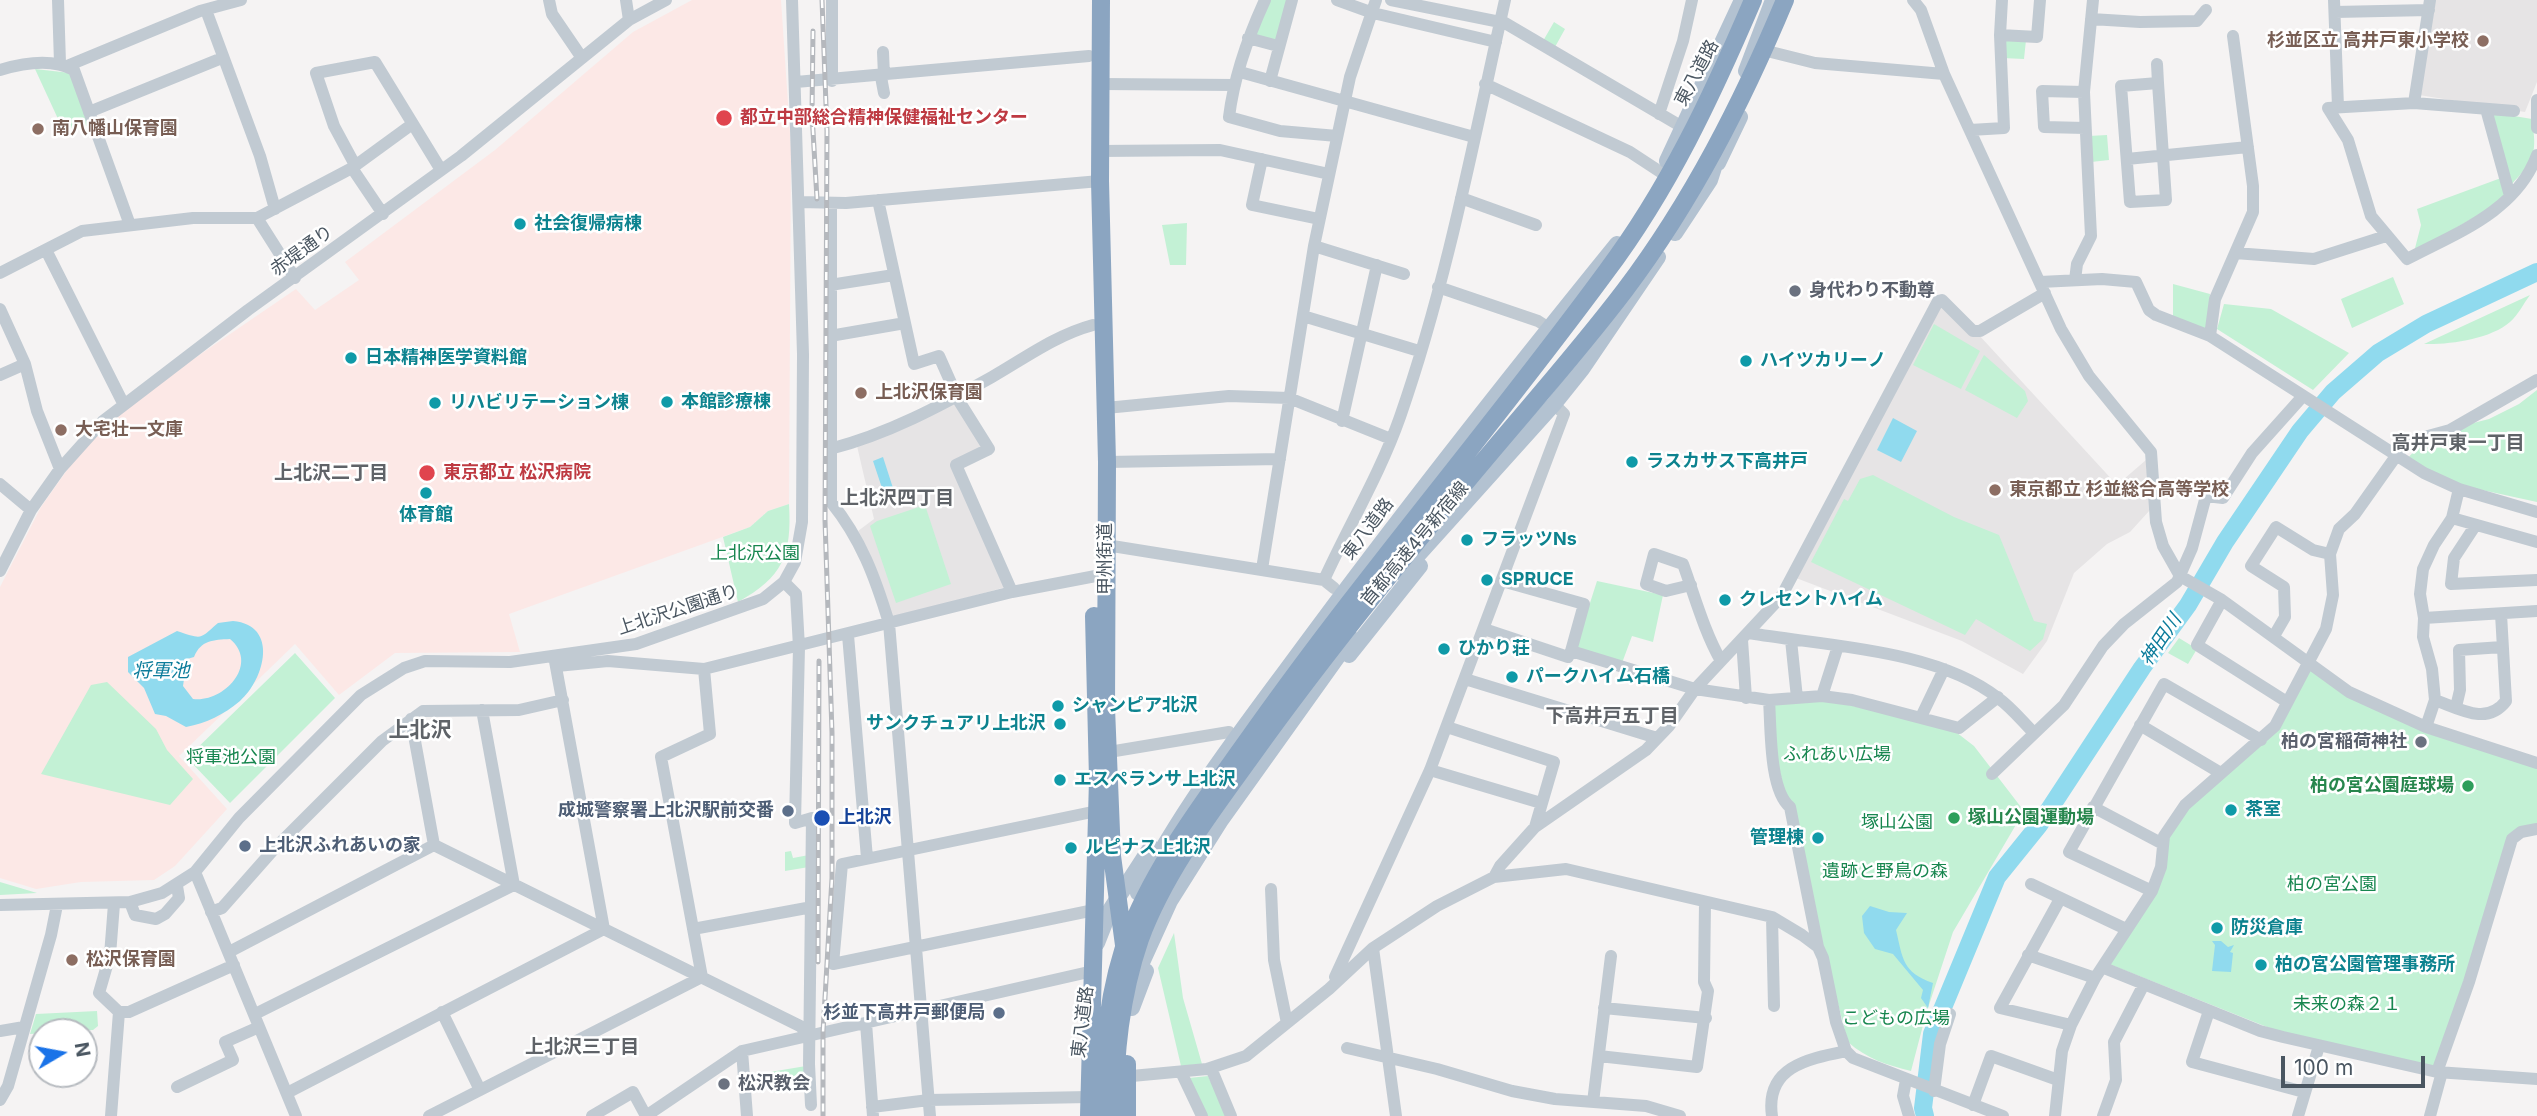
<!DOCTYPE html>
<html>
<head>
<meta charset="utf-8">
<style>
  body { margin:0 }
  #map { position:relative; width:2537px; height:1116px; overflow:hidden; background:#f5f3f3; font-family:Inter,sans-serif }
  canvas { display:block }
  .north { position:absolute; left:28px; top:1018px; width:70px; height:70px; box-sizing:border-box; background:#fff; border:2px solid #b7bbc0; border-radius:50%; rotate:80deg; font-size:19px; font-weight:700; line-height:28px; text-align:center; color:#4a5661 }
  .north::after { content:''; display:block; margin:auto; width:24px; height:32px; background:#1a73e8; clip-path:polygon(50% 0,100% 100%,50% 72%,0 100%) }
  .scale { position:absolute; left:2281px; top:1056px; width:144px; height:32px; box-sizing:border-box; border:4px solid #4a5661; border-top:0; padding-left:9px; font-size:21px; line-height:24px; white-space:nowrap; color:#4a5661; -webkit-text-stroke:5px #fff; paint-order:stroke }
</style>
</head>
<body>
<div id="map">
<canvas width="2537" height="1116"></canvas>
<div class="north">N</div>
<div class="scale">100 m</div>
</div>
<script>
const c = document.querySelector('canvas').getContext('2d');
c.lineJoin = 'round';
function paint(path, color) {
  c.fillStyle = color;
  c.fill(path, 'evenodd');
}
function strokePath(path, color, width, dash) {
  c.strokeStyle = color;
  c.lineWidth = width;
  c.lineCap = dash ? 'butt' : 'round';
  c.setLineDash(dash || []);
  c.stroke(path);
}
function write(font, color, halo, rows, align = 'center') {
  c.font = font + ' Inter,"Noto Sans JP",sans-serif';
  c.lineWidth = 5;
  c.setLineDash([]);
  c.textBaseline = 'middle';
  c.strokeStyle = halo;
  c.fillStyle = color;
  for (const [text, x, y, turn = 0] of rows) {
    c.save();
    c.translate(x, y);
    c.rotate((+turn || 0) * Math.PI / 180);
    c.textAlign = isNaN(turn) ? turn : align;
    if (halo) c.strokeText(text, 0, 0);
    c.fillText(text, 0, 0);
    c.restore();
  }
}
const education = new Path2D(`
  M 2435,0 L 2537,0 L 2537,82 L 2525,112 L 2419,95 Z
  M 1940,306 L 1978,334 L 2117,485 L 2146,460 L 2150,510 L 2130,532 L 2107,544 L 2074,573 L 2047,641 L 2023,674 L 1962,641 L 1796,578 Z
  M 958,402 L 985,448 L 954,463 L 1006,587 L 896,617 L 890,614 L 858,531 L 874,519 L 857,446 Z`);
const medical = new Path2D(`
  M 692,0 L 781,0 L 791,148 L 789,504 L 768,511 L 750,527 L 509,614 L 520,652 L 395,653 L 339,695 L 295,644 L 179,756 L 227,809 L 175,866 L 154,880 L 81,882 L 36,889 L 0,878 L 0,587 L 41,507 L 86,443 L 110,416 L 296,289 L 315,310 L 359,280 L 345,262 L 495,150 L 633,32 Z`);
const green = new Path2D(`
  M 1269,0 L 1290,0 L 1278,39 L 1272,42 L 1255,37 Z
  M 1554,22 L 1565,29 L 1555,47 L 1543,41 Z
  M 2007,38 L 2026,40 L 2024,59 L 2002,58 L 2003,42 Z
  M 35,69 L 71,73 L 91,124 L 65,134 Z
  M 2490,112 L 2532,119 C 2537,154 2535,159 2511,185 Z
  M 2107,135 L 2109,160 L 2091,162 L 2089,136 Z
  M 2501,178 L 2506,193 L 2501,202 L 2414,252 L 2421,225 L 2417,209 Z
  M 1187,223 L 1186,265 L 1170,265 L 1162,225 Z
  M 2393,277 L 2404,304 L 2352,328 L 2341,299 Z
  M 2173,284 L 2210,294 L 2207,334 L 2173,321 Z
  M 2530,295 C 2524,303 2518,315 2510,322 C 2491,339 2448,345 2424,344 Z
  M 2224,304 L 2271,309 L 2349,353 L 2313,390 L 2217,329 Z
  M 1934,324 L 1980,351 L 1961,389 L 1913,365 Z
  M 1984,355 L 2025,391 L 2028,401 L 2017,418 L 1965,390 Z
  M 2537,390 L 2537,502 L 2459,485 L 2406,460 L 2430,434 L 2489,419 L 2519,404 Z
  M 1873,475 L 1954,517 L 1999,535 L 2034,621 L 2047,624 L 2043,639 L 2030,651 L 1976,619 L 1965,635 L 1811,562 L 1844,499 L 1848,501 L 1860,479 Z
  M 789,504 C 792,555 783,577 738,602 L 723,537 L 750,527 L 768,511 Z
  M 925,505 L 951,584 L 896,603 L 870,526 L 877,521 Z
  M 1597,581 L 1663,595 L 1653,642 L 1632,636 L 1622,663 L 1575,650 Z
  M 2179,638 L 2197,649 L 2188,664 L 2168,653 Z
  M 295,653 L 335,698 L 230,803 L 187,758 Z
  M 2309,661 L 2349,692 L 2537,763 L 2537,827 L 2512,834 L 2467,979 L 2434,1066 L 2277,1031 L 2109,964 L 2146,905 L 2167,837 L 2188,807 L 2261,740 Z
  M 107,682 L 156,729 L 167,750 L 193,779 L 170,805 L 41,774 L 91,685 Z
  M 1823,699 L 1952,729 L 1974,746 L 2024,811 L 1953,932 L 1926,1014 L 1911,1071 C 1887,1065 1867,1059 1848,1042 L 1798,852 L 1778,763 L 1772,702 Z
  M 791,851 L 793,858 L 809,855 L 809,867 L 785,871 L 785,852 Z
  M 0,882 L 37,893 L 0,895 Z
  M 1174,933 L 1183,998 L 1202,1064 L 1181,1066 L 1158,968 Z
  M 97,1011 L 98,1026 L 93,1030 L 30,1034 L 36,1014 Z
  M 806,1066 L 807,1079 L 772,1084 L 770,1072 Z
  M 1208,1076 L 1227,1116 L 1207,1116 L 1189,1078 Z`);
const water = new Path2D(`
  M 1893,418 L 1917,431 L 1901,462 L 1877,450 Z
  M 883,457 L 893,488 L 883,491 L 873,461 Z
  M 233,621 C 279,625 265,679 240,701 C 223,715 207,723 186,727 L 166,716 L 155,714 L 144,688 L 128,672 L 128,657 L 177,631 C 204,640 199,639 218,623 ZM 230,639 C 260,664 224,703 193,699 L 183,686 L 187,659 L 194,657 C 201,640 213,640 230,639 Z
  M 1870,906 L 1889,912 L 1907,913 L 1896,930 C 1903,959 1902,972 1933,983 L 1928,1008 L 1921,998 L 1923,990 L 1893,954 L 1875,949 L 1864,933 L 1862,916 Z
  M 2212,941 L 2221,941 L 2228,947 L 2234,945 L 2230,952 L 2233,953 L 2231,972 L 2212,971 L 2215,945 Z`);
const river = new Path2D(`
  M 1925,1116 L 1923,1108 L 1932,1034 L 1997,877 L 2039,825 L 2142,668 L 2188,605 L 2225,542 L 2300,431 L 2333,392 L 2378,353 L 2426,324 L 2537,272`);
const minor = new Path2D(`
  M 58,0 L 60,63
  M 549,0 L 552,14 L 582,58
  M 626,0 L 629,20
  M 1265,0 C 1248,37 1234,76 1229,117 L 1280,131 L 1337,136
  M 1337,0 L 1373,13 L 1496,42
  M 1391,0 L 1505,23 L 1684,128
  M 1913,0 L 1921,10 L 1944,74 L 2061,329 L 2089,376 L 2151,452 L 2156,522 L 2163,546 L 2180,576 L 2222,600 L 2349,692 L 2426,727 L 2537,763
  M 2334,0 L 2338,107
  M 206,10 L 260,156 L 275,209
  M 2335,12 L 2429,10
  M 2091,19 L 2140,22 L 2197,21 L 2206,10
  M 2000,35 L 2037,37 L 2040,0
  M 1248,38 L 1278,46
  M 883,52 L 884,76
  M 1771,52 L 1815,63 L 1944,74
  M 2157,64 L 2158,83
  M 67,66 L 200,11 L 241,0
  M 0,70 C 23,63 52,58 74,70 L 130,225
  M 1240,72 L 1474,137
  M 881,77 L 884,93
  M 832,81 L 832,0
  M 1270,81 L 1292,0
  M 796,82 L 1089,56
  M 2158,83 L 2166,200 L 2130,202 L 2121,86 Z
  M 1101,84 L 1235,85
  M 1485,84 L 1630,152 L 1662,173
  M 2084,92 L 2042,91 L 2044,127 L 2085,128
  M 2537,100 L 2537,128
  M 2414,103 L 2430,0
  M 2486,109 L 2510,196
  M 2514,111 L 2414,103 L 2328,108 L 2348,140 L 2371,216 L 2407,259 C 2456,233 2516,212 2537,155
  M 89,112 L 222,58
  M 1659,114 L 1683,41 L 1692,0
  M 1970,130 L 2004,128 L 2000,35 L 2002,0
  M 1099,151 L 1220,150 L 1329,174
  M 1262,159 L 1252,205 L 1319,219
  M 2127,159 L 2248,147
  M 355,165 L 334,126 L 316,73 L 375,62 L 441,170
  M 352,168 L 383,214
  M 1461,198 L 1536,225
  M 878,200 L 914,364 L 939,356 L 959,401 L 989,449 L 956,465 L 1012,592
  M 799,202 L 846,203 L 1100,181
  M 831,203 L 831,502 C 861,539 875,577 889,623 L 930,1116
  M 257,218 L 295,278
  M 1314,246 L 1404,274
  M 46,250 L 124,405
  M 2235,253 L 2314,259 L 2386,236
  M 0,273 L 82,231 L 193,218 L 257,218 L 352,168 L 411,125
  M 2075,280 L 2077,264 L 2091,236 L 2084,92 L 2093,0
  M 2040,282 L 2102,279 L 2136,282 L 2149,310 L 2156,315 L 2210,336 L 2424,473 L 2459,489 L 2537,512
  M 830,285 L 894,275
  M 1438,287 L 1538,321 L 1549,328
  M 0,309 L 25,364 L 37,411 L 60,469
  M 1303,316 L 1419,351
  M 830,336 L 905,323
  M 2210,336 L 2215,299 L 2253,212 L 2253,186 L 2233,36
  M 0,375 L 25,364
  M 1106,408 L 1229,396 L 1289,398 L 1391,439
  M 1342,421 L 1377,265
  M 830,449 C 888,434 940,406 992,377 C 1025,358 1056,335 1093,325
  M 1107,462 L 1280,459
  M 0,484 L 31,510
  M 2452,518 L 2537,542
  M 2475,526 L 2454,558 L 2451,584 L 2537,580
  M 1106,545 L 1324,580 L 1334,588
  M 1262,569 L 1314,246 L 1350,77 L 1376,0
  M 0,571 L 31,510 L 60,469 L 103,421 L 248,310 L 461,156 L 629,20 L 666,0
  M 1324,580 C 1349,525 1380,474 1400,417 C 1447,282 1474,139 1505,0
  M 784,582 L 796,594 L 799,647 L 795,823 L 812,818 L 809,1064 L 811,1105
  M 1691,585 L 1666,591 L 1646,584 L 1654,554 L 1683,564 C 1695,597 1704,631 1721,661
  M 2222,600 L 2197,645 L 2287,702
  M 2424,618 L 2537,611
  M 1484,629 L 1568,657 L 1571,651 L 1584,604 L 1502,581
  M 1749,633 C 1825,646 1936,649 1998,698 C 2011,707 2022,721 2033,732
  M 848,635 L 867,858
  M 2274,636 L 2285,617 L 2284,587 L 2251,566 L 2276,527 L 2313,550 L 2330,554
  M 1742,640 L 1746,698
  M 1791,640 L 1797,698
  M 1571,651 L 1695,689 L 1769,700 L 1822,696 L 1852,700 L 1959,728 L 1998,697
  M 557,666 L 608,661 L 704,669 L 1012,592 L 1106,574
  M 1465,679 L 1657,738
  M 1822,696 L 1838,646
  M 1769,700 C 1771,727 1769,790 1790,807 L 1818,947
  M 2435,700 C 2460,709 2487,726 2506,701 L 2501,614
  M 2456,707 L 2460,690 L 2459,650 L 2502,647
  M 1921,717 L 1944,669
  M 411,719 L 434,845
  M 2140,725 L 2219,772
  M 1447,727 L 1554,762 L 1535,827
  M 2426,727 L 2435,700 L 2432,669 L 2423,637 L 2424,618 L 2420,594 L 2423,569 L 2434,545 L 2452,518 L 2459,489
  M 1109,752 L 1229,732
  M 1430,770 L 1541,803
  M 1992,774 L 2064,705 L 2103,646 L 2124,624 L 2177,582 L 2192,548 L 2206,496 L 2223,498 L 2252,453 L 2303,396
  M 2093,807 L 2161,843
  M 434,845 L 800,1026 L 810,1035
  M 195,872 L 296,1116
  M 1494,877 L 1500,866 L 1535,827 L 1646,750 L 1669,726 L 1695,689 L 1781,597 L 1938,301 L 1942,300 L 1973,331 L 1980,331 L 2045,293
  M 2031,884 L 2126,929
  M 1271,889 L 1274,960 L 1287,1023
  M 2152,891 L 2069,852 L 2164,684 L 2261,740
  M 2060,899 L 2000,1008 L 2071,1025
  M 130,902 L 135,915 L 156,919 L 165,914 L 179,898 L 177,886
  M 114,904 L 110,955 L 99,993 L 119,1012 L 129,1012 L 234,965
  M 0,905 L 130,902 L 162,893 L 195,872 L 239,818 L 361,695 L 404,668 L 425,661 L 510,662 L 636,644 L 763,599 L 784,582 L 795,562 L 802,522 L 803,354 L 792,0
  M 1094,910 L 833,964 L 842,864 L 1097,811
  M 211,912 L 222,908 L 275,848 L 382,741 L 423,711 L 519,710 L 563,700
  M 1772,917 L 1774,1006
  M 693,929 L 812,907
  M 1373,948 L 1396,1116
  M 229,952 L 434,845
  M 2028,955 L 2095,978
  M 2104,968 L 2260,1031 L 2283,1037 L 2437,1072 L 2537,1079
  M 702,977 L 661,757 L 710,734 L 704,669
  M 1335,977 L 1430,770 L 1564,414 L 1554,404
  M 1604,1008 L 1706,1018
  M 2209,1011 L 2192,1062 L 2304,1092
  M 442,1012 L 480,1090
  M 255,1014 L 514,885 L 482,710
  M 866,1023 L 873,1116
  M 0,1031 L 24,1027
  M 1347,1048 L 1437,1069 L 1512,1091 L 1555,1099 L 1646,1106 L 1680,1116
  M 742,1051 L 747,1116
  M 1599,1056 L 1697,1067 L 1708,991 L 1704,982 L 1705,902
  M 1211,1068 L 1231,1116
  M 1181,1072 L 1202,1116
  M 2437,1072 L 2469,982 L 2512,839 L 2521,832 L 2537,829
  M 1121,1077 L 1207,1069 L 1246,1056 L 1329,989 L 1373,948 L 1437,906 L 1494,877 L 1566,869 L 1772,917 L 1802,935 L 1818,947 L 1823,958 L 1836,1022 L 1846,1051 L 1853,1058 L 2003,1116
  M 1906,1080 L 1903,1096 L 1909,1116
  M 177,1087 L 233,1060 L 225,1042 L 259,1027
  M 1934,1091 L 1940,1044 L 1950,1014
  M 287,1093 L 604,929 L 554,656
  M 0,1100 L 8,1086 L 51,935 L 57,905
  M 1593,1102 L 1611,956
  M 1973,1105 L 1991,1056 L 2058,1080
  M 872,1107 L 929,1100 L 1089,1097
  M 111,1116 L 119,1012
  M 429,1116 L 702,977
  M 592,1116 L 633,1092 L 646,1116
  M 646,1116 L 742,1051 L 1093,971
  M 1772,1116 C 1765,1067 1807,1059 1846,1051
  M 2055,1116 L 2062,1051 L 2071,1025 L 2095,978 L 2152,891 L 2161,867 L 2164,836 L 2185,805 L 2275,726 L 2326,629 L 2333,595 L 2330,554 L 2339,529 L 2355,514 L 2406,442 L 2450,430 L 2537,380
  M 2103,1116 L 2116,1080 L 2114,1042 L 2144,984
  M 2298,1116 L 2319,1046
  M 2430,1116 L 2442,1072`);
const major = new Path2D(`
  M 1746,71 L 1773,0
  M 1667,161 L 1742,0
  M 1718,163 L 1740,117
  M 1675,233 L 1710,180 L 1719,152
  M 1402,573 L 1554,404 L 1582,369 L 1658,257
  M 1349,655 L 1420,566
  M 1138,893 C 1183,805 1246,725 1304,646 C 1405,509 1510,376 1617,244
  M 1097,943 L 1110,910 L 1151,847
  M 1135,978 L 1170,901 L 1221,820 L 1351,638
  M 1132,1008 L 1146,971`);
const highway = new Path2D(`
  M 1101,0 L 1100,181 L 1107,462 L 1106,708 L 1112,856 L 1124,945
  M 1127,1064 L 1127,1116
  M 1089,1116 L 1098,779 L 1094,616
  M 1102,1116 C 1103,1052 1107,989 1131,928 C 1161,855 1212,791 1257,727 C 1368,571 1493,426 1606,272 C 1669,188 1712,96 1753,0
  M 1114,1116 C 1115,1055 1120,997 1140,939 C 1166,869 1215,807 1258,747 C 1327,651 1401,560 1476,470 C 1526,410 1578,352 1625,290 C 1692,201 1742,103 1785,0`);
const rail = new Path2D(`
  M 822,0 L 827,131 L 825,520 L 832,733 L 832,878 L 823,1032 L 823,1116
  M 813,31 L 812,114 L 817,199
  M 818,962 L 819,661`);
const markers = [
  [2483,41,7,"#8d6e63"],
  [724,118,9,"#e0444e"],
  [38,129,7,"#8d6e63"],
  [520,224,7,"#0f9aa8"],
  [1795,291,7,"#6b7280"],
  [351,358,7,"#0f9aa8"],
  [1746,361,7,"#0f9aa8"],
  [861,393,7,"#8d6e63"],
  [667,402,7,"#0f9aa8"],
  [435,403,7,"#0f9aa8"],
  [61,430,7,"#8d6e63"],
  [1632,462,7,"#0f9aa8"],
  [427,473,9,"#e0444e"],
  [1995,490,7,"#8d6e63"],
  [426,493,7,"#0f9aa8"],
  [1467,540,7,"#0f9aa8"],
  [1487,580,7,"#0f9aa8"],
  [1725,600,7,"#0f9aa8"],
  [1444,649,7,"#0f9aa8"],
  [1512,677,7,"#0f9aa8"],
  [1058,706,7,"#0f9aa8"],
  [1060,724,7,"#0f9aa8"],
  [2421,742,7,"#6b7280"],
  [1060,780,7,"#0f9aa8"],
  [2468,786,7,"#2e9e5b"],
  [2231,810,7,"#0f9aa8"],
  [788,811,7,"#5c6f8a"],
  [822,818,9,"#1a4fb4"],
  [1954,818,7,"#2e9e5b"],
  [1818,838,7,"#0f9aa8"],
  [245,846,7,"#5c6f8a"],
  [1071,848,7,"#0f9aa8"],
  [2217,928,7,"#0f9aa8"],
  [72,960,7,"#8d6e63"],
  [2261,965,7,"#0f9aa8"],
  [999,1013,7,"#5c6f8a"],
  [724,1084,7,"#6b7280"]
];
const educationNames = [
  ["杉並区立 高井戸東小学校",2469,41,"right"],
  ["南八幡山保育園",52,129],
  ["上北沢保育園",875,393],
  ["大宅壮一文庫",75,430],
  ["東京都立 杉並総合高等学校",2009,490],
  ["松沢保育園",86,960]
];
const streetNames = [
  ["東八道路",1697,73,-62],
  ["赤堤通り",302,251,-36],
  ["東八道路",1368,529,-53],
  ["首都高速4号新宿線",1415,544,-50],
  ["甲州街道",1106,559,-90],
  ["上北沢公園通り",678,610,-18],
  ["東八道路",1083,1022,-83]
];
const healthNames = [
  ["都立中部総合精神保健福祉センター",740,118],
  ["東京都立 松沢病院",443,473]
];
const cultureNames = [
  ["社会復帰病棟",534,224],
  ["日本精神医学資料館",365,358],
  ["ハイツカリーノ",1760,361],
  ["本館診療棟",681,402],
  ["リハビリテーション棟",449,403],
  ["ラスカサス下高井戸",1646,462],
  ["体育館",426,515,"center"],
  ["フラッツNs",1481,540],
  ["SPRUCE",1501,580],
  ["クレセントハイム",1739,600],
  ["ひかり荘",1458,649],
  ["パークハイム石橋",1526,677],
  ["シャンピア北沢",1072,706],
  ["サンクチュアリ上北沢",1046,724,"right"],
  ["エスペランサ上北沢",1074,780],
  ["茶室",2245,810],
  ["管理棟",1804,838,"right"],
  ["ルピナス上北沢",1085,848],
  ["防災倉庫",2231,928],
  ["柏の宮公園管理事務所",2275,965]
];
const worshipNames = [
  ["身代わり不動尊",1809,291],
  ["柏の宮稲荷神社",2407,742,"right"],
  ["松沢教会",738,1084]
];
const parkNames = [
  ["上北沢公園",755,554],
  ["ふれあい広場",1837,755],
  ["将軍池公園",231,758],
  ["塚山公園",1897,823],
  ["遺跡と野鳥の森",1885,872],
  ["柏の宮公園",2332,885],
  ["未来の森２１",2347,1005],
  ["こどもの広場",1896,1019]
];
const leisureNames = [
  ["柏の宮公園庭球場",2454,786],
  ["塚山公園運動場",1968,818,"left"]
];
const serviceNames = [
  ["成城警察署上北沢駅前交番",774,811],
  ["上北沢ふれあいの家",259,846,"left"],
  ["杉並下高井戸郵便局",985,1013]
];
const transitNames = [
  ["上北沢",838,818]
];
const neighbourhoodNames = [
  ["高井戸東一丁目",2458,443],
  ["上北沢二丁目",331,473],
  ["上北沢四丁目",897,498],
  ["下高井戸五丁目",1612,716],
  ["上北沢三丁目",582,1047]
];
const waterNames = [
  ["神田川",2161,640,-56],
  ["将軍池",161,671]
];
const quarterNames = [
  ["上北沢",420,731]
];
paint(education, '#e6e4e5');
paint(medical, '#fce8e6');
paint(green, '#c3f1d5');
paint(water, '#90daee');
strokePath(river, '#90daee', 18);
strokePath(minor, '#c1cad2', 12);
strokePath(major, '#b3c2d1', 16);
strokePath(highway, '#8ba5c1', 18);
strokePath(rail, '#b5b8bd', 5);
strokePath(rail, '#fff', 2.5, [8]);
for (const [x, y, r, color] of markers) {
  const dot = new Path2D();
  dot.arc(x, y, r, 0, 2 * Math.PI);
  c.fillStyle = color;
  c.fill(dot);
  strokePath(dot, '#fff', 2.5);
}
write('bold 18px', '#785e54', '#fff', educationNames, 'left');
write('18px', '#4a5661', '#fff', streetNames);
write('bold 18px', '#be3a42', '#fff', healthNames, 'left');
write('bold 18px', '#0d838f', '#fff', cultureNames, 'left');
write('bold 18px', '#5b616d', '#fff', worshipNames, 'left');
write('18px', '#17864f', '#fff', parkNames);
write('bold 18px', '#27864d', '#fff', leisureNames, 'right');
write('bold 18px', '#4e5e75', '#fff', serviceNames, 'right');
write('bold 18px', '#164399', '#fff', transitNames, 'left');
write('bold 19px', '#5f6368', '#fff', neighbourhoodNames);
write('italic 19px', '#0c7c9b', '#fff', waterNames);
write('bold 21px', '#5f6368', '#fff', quarterNames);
</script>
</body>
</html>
